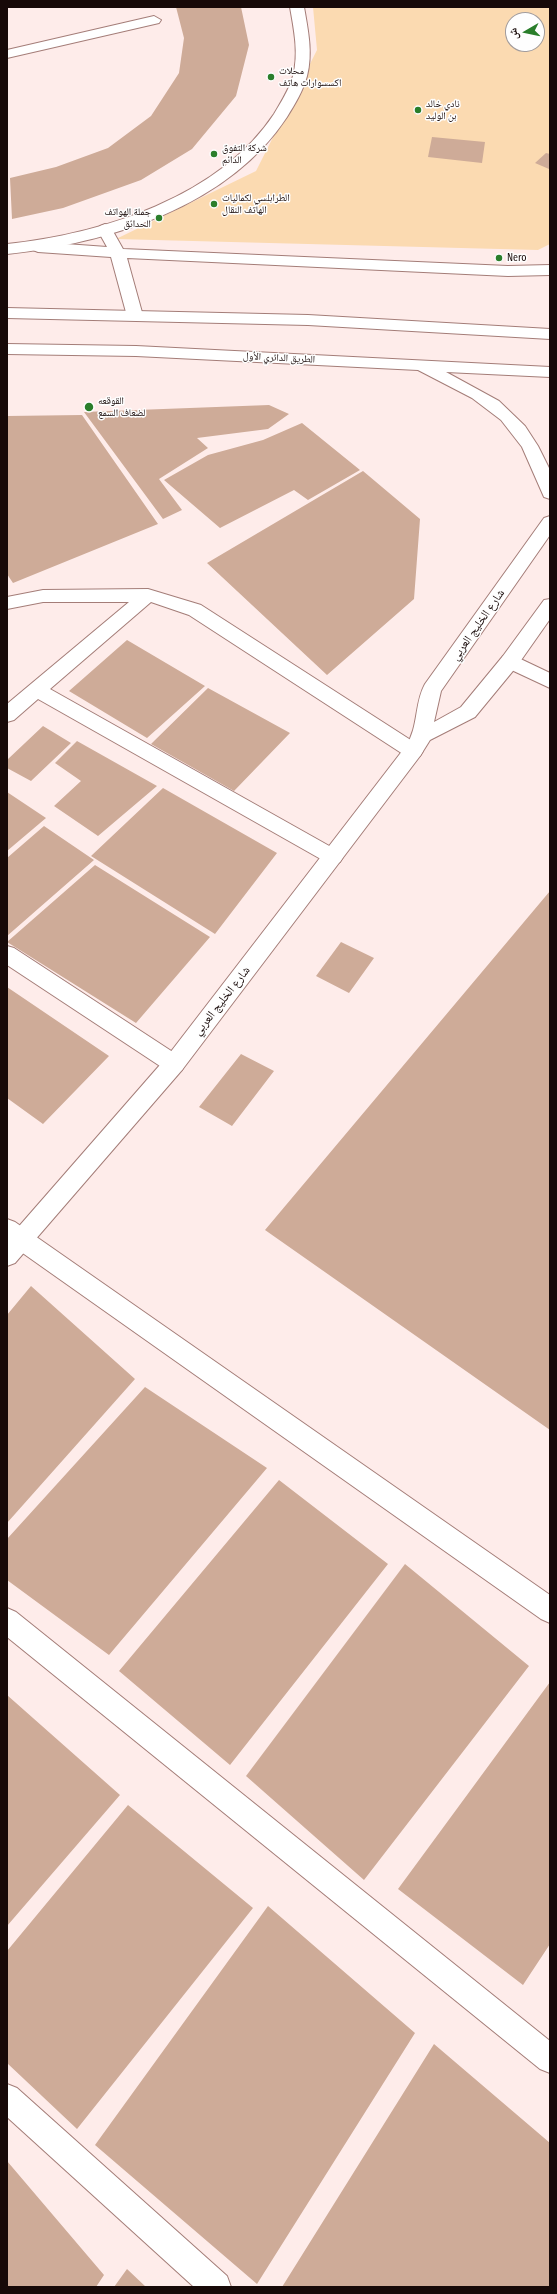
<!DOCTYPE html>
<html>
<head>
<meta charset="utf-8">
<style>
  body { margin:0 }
  #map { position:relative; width:557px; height:2294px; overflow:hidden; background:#feecea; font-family:"Fira Sans Condensed","Noto Naskh Arabic",sans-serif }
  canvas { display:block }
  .frame { position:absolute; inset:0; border:8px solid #170908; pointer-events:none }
  .north { position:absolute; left:505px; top:12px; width:40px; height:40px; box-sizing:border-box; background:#fefefe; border:1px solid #a29c9c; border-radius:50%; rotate:261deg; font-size:11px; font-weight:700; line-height:16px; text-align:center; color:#170908 }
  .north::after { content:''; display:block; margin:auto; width:14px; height:18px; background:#2a7e2b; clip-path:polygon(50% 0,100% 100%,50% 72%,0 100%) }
</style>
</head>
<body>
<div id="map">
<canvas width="557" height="2294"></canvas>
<div class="frame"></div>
<div class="north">ش</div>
</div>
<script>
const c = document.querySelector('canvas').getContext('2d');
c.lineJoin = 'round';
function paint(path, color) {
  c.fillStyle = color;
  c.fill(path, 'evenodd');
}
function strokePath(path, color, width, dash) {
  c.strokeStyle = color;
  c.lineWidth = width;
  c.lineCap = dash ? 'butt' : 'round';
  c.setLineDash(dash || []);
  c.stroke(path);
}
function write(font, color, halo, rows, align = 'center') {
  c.font = font + ' "Fira Sans Condensed","Noto Naskh Arabic",sans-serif';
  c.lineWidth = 3;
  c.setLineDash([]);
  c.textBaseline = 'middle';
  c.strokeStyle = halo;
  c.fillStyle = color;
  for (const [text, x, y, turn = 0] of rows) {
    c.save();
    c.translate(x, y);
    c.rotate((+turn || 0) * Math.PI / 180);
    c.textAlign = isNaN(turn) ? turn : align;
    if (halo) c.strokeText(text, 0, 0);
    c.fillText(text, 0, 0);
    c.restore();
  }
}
const green = new Path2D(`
  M 313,7 L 550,7 L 550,244 L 538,250 L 116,239 L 256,171 L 317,50 ZM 513,20 L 537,20 L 537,44 L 513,44 Z`);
const building = new Path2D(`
  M 176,7 L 241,7 L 249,45 L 236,96 L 192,149 L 141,180 L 63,208 L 12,219 L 10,178 L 56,167 L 108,148 L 151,116 L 179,73 L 184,38 Z
  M 432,137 L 485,142 L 482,163 L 428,157 Z
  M 546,153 L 550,154 L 549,169 L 535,163 Z
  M 269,405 L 289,414 L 268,429 L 197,438 L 208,448 L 159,479 L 182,510 L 163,519 L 84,412 Z
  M 82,415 L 158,524 L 13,583 L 7,574 L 7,416 Z
  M 302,423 L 360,470 L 308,500 L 294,490 L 220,528 L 164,480 L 208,455 L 263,440 Z
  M 363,471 L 420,519 L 414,599 L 327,675 L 207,563 Z
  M 127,640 L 205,686 L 147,738 L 69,691 Z
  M 208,688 L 290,733 L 234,791 L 151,744 Z
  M 43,726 L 71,743 L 31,781 L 7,768 L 7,760 Z
  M 77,741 L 157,786 L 98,836 L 54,806 L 81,781 L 55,763 Z
  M 163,788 L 277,853 L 215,934 L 91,856 Z
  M 7,792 L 46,818 L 7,851 Z
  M 44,826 L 94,860 L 7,936 L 7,858 Z
  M 95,865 L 210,937 L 136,1023 L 7,942 Z
  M 550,891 L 550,1430 L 265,1230 Z
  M 341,942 L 374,958 L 349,993 L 316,976 Z
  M 7,987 L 109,1056 L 43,1124 L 7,1098 Z
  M 241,1054 L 274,1071 L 232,1126 L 199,1107 Z
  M 31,1286 L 135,1379 L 7,1523 L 7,1315 Z
  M 145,1387 L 267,1468 L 109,1655 L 7,1580 L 7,1539 Z
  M 279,1480 L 388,1564 L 230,1765 L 119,1671 Z
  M 405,1564 L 529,1666 L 364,1880 L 246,1776 Z
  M 550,1682 L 550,1944 L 523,1985 L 398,1889 Z
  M 7,1695 L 120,1795 L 7,1926 Z
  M 128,1805 L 253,1908 L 77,2129 L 7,2063 L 7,1951 Z
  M 268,1906 L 415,2033 L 257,2284 L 95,2145 Z
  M 434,2044 L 550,2143 L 550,2287 L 282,2287 Z
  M 7,2161 L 104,2275 L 96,2287 L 7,2287 Z
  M 127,2269 L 146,2287 L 114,2287 Z`);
const lane = new Path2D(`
  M 154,16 L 161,20 L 159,23 L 7,58 L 7,50 Z
  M 105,224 L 110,226 L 123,249 L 508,266 L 550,265 L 550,275 L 508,276 L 127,258 L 143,316 L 141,320 L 129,320 L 127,316 L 111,257 L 38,252 L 33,250 L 30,247 L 33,244 L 38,242 L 107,247 L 97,229 L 100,226 Z`);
const street = new Path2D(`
  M 290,7 L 304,7 C 308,30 313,53 307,76 C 303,91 295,104 287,117 C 228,207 109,243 7,254 L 7,244 C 102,234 219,197 274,114 C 281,102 289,90 293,76 C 299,53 294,30 290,7 Z
  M 148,589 L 201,605 L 420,746 L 423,751 L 420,756 L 413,758 L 406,756 L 189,615 L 151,602 L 50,689 L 340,852 L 343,857 L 340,862 L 333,865 L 326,862 L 38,699 L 14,720 L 7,722 L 7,704 L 129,602 L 43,602 L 7,609 L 7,597 L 43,590 Z
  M 510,654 L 550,673 L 550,688 L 503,666 L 501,661 L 503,656 Z
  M 7,946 L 14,948 L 182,1058 L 185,1064 L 182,1070 L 174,1073 L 166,1070 L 7,965 Z
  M 7,1219 L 15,1222 L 550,1595 L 550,1623 L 541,1619 L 7,1242 Z
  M 7,1608 L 16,1612 L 550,2041 L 550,2073 L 540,2069 L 7,1637 Z
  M 7,2084 L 17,2088 L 227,2276 L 231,2287 L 194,2287 L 7,2117 Z`);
const secondary = new Path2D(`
  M 550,516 L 550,535 L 441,691 L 434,722 L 461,707 L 503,656 L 544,600 L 550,599 L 550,619 L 517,666 L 475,717 L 430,740 L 420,756 L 182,1070 L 15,1263 L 7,1266 L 7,1240 L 166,1058 L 406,746 C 419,726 414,704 425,684 L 544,518 Z`);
const primary = new Path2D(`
  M 7,308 L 308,315 L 550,329 L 550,339 L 308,325 L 7,318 Z
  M 7,344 L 136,346 L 550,367 L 550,377 L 446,372 L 499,401 L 525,426 L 538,446 L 550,470 L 550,499 L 544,497 L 522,447 L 501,420 L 472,398 L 418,370 L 136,356 L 7,354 Z`);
const markers = [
  [271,77,4,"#2a7e2b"],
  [418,110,4,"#2a7e2b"],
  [214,154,4,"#2a7e2b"],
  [214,204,4,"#2a7e2b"],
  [159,218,4,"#2a7e2b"],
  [499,258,4,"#2a7e2b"],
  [89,407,5,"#2a7e2b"]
];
const farPoinames = [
  ["محلات",279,71],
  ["اكسسوارات هاتف",279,83],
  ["نادي خالد",426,104],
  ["بن الوليد",426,116],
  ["شركة التفوق",222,148],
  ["الدائم",222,160],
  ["الطرابلسي لكماليات",222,198],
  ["الهاتف النقال",222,210],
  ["جملة الهواتف",151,212,"right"],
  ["الحدائق",151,224,"right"],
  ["Nero",507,258],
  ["القوقعه",98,401],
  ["لضعاف السمع",98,413]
];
const farStreetnames = [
  ["الطريق الدائري الأول",279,358,3]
];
const streetNames = [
  ["شارع الخليج العربي",478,625,-55],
  ["شارع الخليج العربي",222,1001,-52]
];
paint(green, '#fbdab1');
paint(building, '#ceab98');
strokePath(lane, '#a47d78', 2);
strokePath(street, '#a47d78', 2);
strokePath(secondary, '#a47d78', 2);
strokePath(primary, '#a47d78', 2);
paint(lane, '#fff');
paint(street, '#fff');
paint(secondary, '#fff');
paint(primary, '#fff');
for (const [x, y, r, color] of markers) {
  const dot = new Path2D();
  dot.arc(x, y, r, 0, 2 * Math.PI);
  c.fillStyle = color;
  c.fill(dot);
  strokePath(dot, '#fefefe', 1.5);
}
write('10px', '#170908', '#fefefe', farPoinames, 'left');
write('10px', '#170908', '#fefefe', farStreetnames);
write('12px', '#170908', '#fefefe', streetNames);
</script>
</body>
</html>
